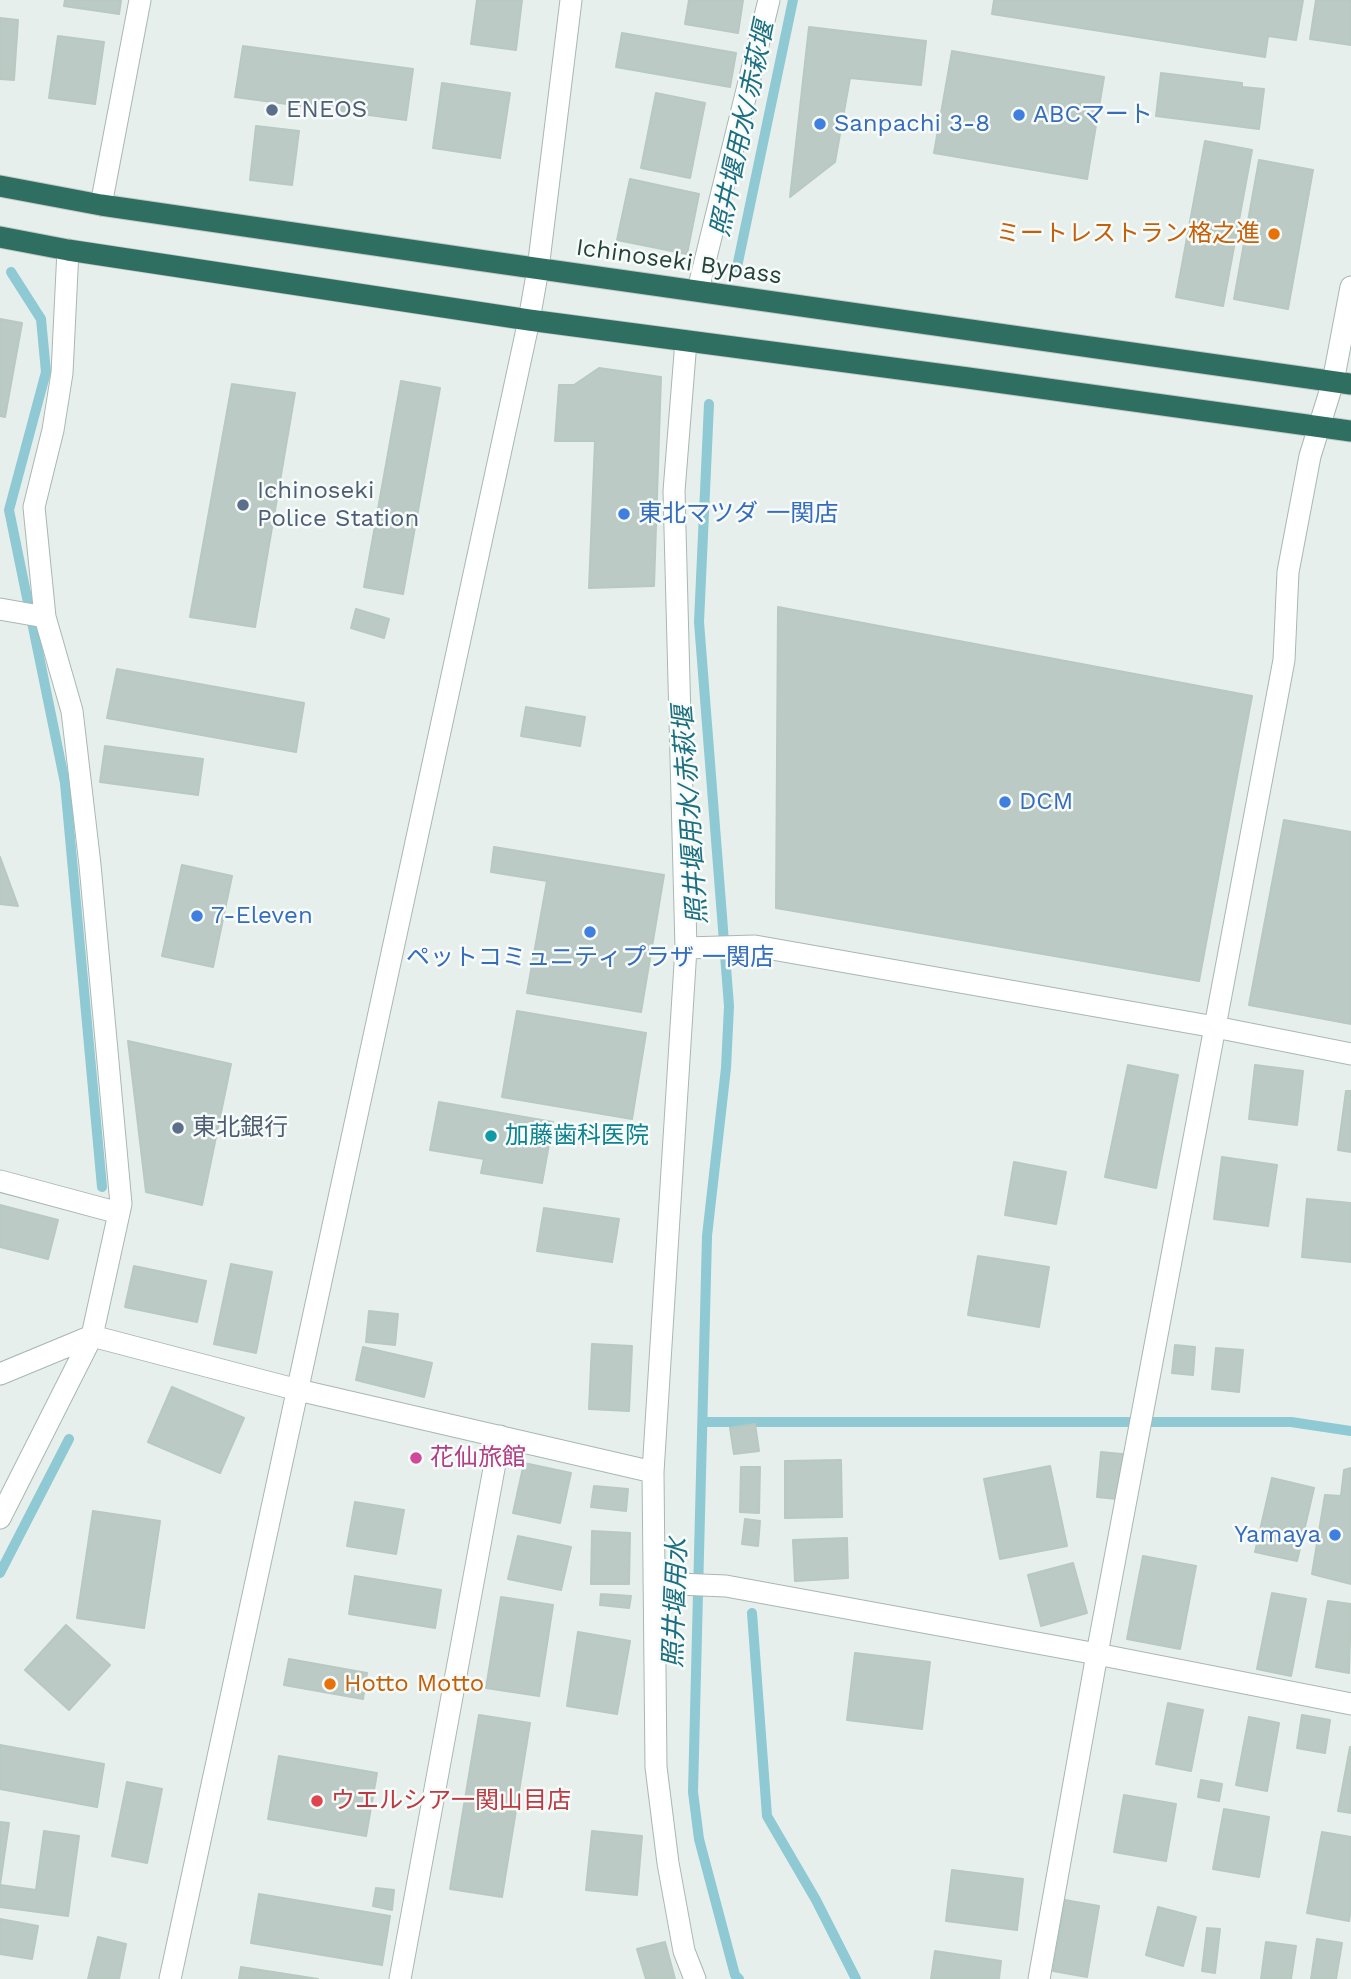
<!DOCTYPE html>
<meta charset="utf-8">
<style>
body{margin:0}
canvas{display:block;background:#e6efeb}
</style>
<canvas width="1351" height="1979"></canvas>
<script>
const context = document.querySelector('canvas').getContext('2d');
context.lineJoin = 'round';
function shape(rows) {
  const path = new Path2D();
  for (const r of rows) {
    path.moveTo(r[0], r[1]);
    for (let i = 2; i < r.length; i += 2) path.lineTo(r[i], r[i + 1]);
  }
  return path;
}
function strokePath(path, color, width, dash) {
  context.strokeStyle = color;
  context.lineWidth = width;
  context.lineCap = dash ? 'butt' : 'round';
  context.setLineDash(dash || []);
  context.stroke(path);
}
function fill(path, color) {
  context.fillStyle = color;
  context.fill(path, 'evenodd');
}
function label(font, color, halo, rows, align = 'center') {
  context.font = font + ' "Work Sans","Noto Sans JP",sans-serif';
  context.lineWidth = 5;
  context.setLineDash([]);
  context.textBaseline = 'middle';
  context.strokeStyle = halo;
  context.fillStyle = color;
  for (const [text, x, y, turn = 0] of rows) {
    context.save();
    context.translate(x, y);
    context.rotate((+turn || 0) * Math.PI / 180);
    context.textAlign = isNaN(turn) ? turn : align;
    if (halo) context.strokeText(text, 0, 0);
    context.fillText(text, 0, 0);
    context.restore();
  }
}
const stream = shape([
 [737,267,793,0],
 [11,272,41,319,46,372,9,510,65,783,102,1187],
 [709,404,699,622,729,1006,726,1068,707,1236,693,1792,699,1839,735,1975,739,1979],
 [703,1422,1291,1422,1351,1431],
 [0,1573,69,1439],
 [752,1613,767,1816,816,1900,856,1979]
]);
const building = shape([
 [65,0,121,0,119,14,64,6,65,0],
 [477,0,522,0,516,50,471,44,477,0],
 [689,0,743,0,738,33,685,24,689,0],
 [994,0,1303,0,1296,40,1268,36,1265,57,992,14,994,0],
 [1316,0,1351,0,1351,45,1310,39,1316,0],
 [0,18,18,20,14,80,0,79,0,18],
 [809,27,926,41,921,85,850,78,835,162,790,197,809,27],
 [622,33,736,53,730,87,616,67,622,33],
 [58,36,104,42,95,104,49,98,58,36],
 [243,46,413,69,406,120,235,97,243,46],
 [952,51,1104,77,1087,179,934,153,952,51],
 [1161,73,1242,83,1242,87,1264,89,1259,129,1156,116,1161,73],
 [442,83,510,93,500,158,433,148,442,83],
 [656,93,705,103,690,178,641,168,656,93],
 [256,126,299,131,292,185,250,180,256,126],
 [1205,141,1252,150,1223,306,1176,297,1205,141],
 [1259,160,1313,170,1288,309,1234,299,1259,160],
 [630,179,699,194,687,254,617,240,630,179],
 [0,319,22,323,5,417,0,416,0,319],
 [599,368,661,377,654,586,589,588,595,441,555,441,559,385,574,385,599,368],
 [401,381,440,388,403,594,364,587,401,381],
 [232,384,295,393,255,627,190,617,232,384],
 [778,607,1252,696,1199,981,776,908,778,607],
 [356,609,389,619,384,638,351,628,356,609],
 [117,669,304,703,296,752,107,718,117,669],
 [526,707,585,717,580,746,521,736,526,707],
 [105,746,203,759,198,795,100,782,105,746],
 [1284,820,1351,832,1351,1024,1249,1005,1284,820],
 [494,847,664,875,641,1012,527,993,547,881,491,872,494,847],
 [0,857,18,906,0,904,0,857],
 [182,865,232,876,213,967,162,956,182,865],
 [517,1011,646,1033,632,1119,502,1097,517,1011],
 [128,1041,231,1064,202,1205,146,1192,128,1041],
 [1128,1065,1178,1075,1156,1188,1105,1177,1128,1065],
 [1255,1065,1303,1071,1297,1125,1249,1119,1255,1065],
 [1346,1091,1351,1091,1351,1152,1338,1150,1346,1091],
 [439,1102,553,1122,542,1183,481,1173,484,1159,430,1150,439,1102],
 [1222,1157,1277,1165,1268,1226,1214,1219,1222,1157],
 [1014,1162,1066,1172,1056,1224,1005,1215,1014,1162],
 [1307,1199,1351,1203,1351,1262,1302,1257,1307,1199],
 [0,1205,58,1220,48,1259,0,1247,0,1205],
 [544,1208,619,1219,612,1262,537,1251,544,1208],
 [978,1256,1049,1267,1039,1327,968,1315,978,1256],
 [231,1264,272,1272,256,1353,214,1344,231,1264],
 [134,1266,206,1281,197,1322,125,1307,134,1266],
 [369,1311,398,1314,395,1345,366,1342,369,1311],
 [592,1344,632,1346,629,1411,589,1409,592,1344],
 [1175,1345,1195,1347,1193,1375,1172,1373,1175,1345],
 [363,1347,432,1363,424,1397,356,1380,363,1347],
 [1216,1348,1243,1350,1239,1392,1212,1389,1216,1348],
 [172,1387,244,1418,220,1473,148,1442,172,1387],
 [755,1424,759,1451,734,1454,730,1428,755,1424],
 [1101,1452,1132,1455,1127,1500,1097,1497,1101,1452],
 [841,1460,842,1517,785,1518,785,1461,841,1460],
 [524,1463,571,1473,560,1523,513,1513,524,1463],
 [1050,1466,1067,1546,1000,1559,984,1479,1050,1466],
 [741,1467,760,1467,759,1513,740,1512,741,1467],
 [1351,1468,1351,1584,1312,1574,1325,1495,1341,1496,1344,1470,1351,1468],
 [1272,1478,1314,1488,1297,1561,1255,1552,1272,1478],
 [594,1486,628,1489,626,1511,591,1507,594,1486],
 [355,1502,404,1510,396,1554,347,1546,355,1502],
 [93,1511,160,1521,144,1628,77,1618,93,1511],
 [745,1519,760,1521,758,1546,742,1544,745,1519],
 [592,1531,630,1533,629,1584,591,1584,592,1531],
 [518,1536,571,1547,561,1590,508,1579,518,1536],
 [847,1538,848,1578,795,1581,793,1540,847,1538],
 [1143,1556,1196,1566,1180,1649,1127,1639,1143,1556],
 [1073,1563,1087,1613,1041,1626,1028,1575,1073,1563],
 [355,1576,441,1590,435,1628,349,1614,355,1576],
 [1272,1593,1306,1599,1291,1676,1257,1669,1272,1593],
 [601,1594,631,1596,629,1608,600,1605,601,1594],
 [501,1597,553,1605,539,1696,486,1688,501,1597],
 [1328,1601,1351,1604,1349,1673,1316,1667,1328,1601],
 [66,1625,110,1665,69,1710,25,1670,66,1625],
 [578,1632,630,1641,617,1714,567,1706,578,1632],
 [855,1653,930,1662,922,1729,847,1720,855,1653],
 [289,1659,367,1673,363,1699,284,1685,289,1659],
 [1168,1703,1203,1710,1191,1771,1156,1764,1168,1703],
 [479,1715,530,1723,502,1897,450,1889,479,1715],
 [1302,1715,1330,1720,1325,1753,1297,1748,1302,1715],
 [1249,1717,1279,1723,1267,1791,1236,1785,1249,1717],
 [0,1745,104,1764,97,1807,0,1789,0,1745],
 [1350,1747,1351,1747,1351,1813,1338,1811,1350,1747],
 [279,1756,377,1773,366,1836,268,1819,279,1756],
 [1201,1780,1222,1784,1219,1801,1198,1797,1201,1780],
 [127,1782,162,1789,147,1863,112,1856,127,1782],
 [1124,1795,1176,1804,1166,1861,1114,1852,1124,1795],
 [1224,1809,1269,1817,1259,1877,1213,1869,1224,1809],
 [0,1822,9,1823,0,1885,36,1890,44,1831,79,1836,68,1916,0,1907,0,1822],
 [592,1831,642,1836,637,1895,586,1890,592,1831],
 [1322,1832,1351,1837,1351,1909,1349,1921,1307,1913,1322,1832],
 [952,1870,1023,1879,1017,1930,946,1921,952,1870],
 [376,1888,394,1890,392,1910,373,1906,376,1888],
 [259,1894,390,1916,382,1965,251,1943,259,1894],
 [1065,1900,1099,1906,1087,1977,1053,1971,1065,1900],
 [1158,1907,1196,1917,1183,1966,1146,1955,1158,1907],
 [0,1919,38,1926,32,1959,0,1954,0,1919],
 [1207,1928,1220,1929,1215,1973,1202,1971,1207,1928],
 [98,1937,126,1944,119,1979,88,1979,98,1937],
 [1317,1939,1342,1943,1336,1979,1311,1979,1317,1939],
 [665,1942,675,1979,646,1979,637,1949,665,1942],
 [1266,1942,1296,1946,1291,1979,1261,1979,1266,1942],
 [935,1951,1001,1961,999,1979,931,1979,935,1951],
 [241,1967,318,1979,239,1979,241,1967]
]);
const minor = shape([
 [101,205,140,0],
 [698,290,769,0],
 [686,341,674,491,686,948,653,1472,656,1767,668,1863,684,1951,695,1979],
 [0,609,45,617],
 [686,948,755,946,1215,1027,1351,1054],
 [0,1181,119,1213],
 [0,1374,92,1336,121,1204,90,865,72,711,45,617,34,507,53,430,62,373,68,250],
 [0,1518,92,1336,298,1390,653,1472],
 [654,1583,726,1586,1097,1654,1351,1704],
 [170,1979,529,320,538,269,571,0],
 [400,1979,500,1436],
 [1039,1979,1097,1654,1284,660,1288,572,1310,456,1333,382,1351,287]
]);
const highway = shape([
 [0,186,101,205,478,260,1351,384],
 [0,237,68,250,529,320,968,378,1351,431]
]);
const markers = [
 [272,110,7,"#5c6f8a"],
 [1019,115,7,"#3f7fe0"],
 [820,124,7,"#3f7fe0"],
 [1274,234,7,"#e8710a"],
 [243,505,7,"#5c6f8a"],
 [624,514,7,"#3f7fe0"],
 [1005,802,7,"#3f7fe0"],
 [197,916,7,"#3f7fe0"],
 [590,932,7,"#3f7fe0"],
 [178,1128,7,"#5c6f8a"],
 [491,1136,7,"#0f9aa8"],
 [416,1458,7,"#d1479c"],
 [1335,1535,7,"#3f7fe0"],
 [330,1684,7,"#e8710a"],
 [317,1801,7,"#e0444e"]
];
const serviceNames = [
 ["ENEOS",286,110],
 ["Ichinoseki",257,491],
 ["Police Station",257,519],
 ["東北銀行",192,1128]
];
const shopNames = [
 ["ABCマート",1033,115],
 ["Sanpachi 3-8",834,124],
 ["東北マツダ 一関店",638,514],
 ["DCM",1019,802],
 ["7-Eleven",211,916],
 ["ペットコミュニティプラザ 一関店",590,958,"center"],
 ["Yamaya",1321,1535,"right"]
];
const foodNames = [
 ["ミートレストラン格之進",1260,234],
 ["Hotto Motto",344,1684,"left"]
];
const streetNames = [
 ["Ichinoseki Bypass",679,262,8]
];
const cultureNames = [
 ["加藤歯科医院",505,1136]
];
const hotelNames = [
 ["花仙旅館",430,1458]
];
const healthNames = [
 ["ウエルシア一関山目店",331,1801]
];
const waterNames = [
 ["照井堰用水/赤萩堰",743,129,-78],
 ["照井堰用水/赤萩堰",691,815,-94],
 ["照井堰用水",676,1603,-88]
];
strokePath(stream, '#8ec9d4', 10);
fill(building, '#bbcac4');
strokePath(building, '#b8c9c2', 2);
strokePath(minor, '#a8b8b2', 23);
strokePath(highway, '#c2cac8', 23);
strokePath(minor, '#fff', 21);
strokePath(highway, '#2f6f62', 21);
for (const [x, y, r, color] of markers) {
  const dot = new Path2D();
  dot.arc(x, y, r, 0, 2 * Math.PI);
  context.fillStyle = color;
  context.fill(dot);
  strokePath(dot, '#f7fbf9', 2.5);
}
label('24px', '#4e5e75', '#f7fbf9', serviceNames, 'left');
label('24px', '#366cbe', '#f7fbf9', shopNames, 'left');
label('24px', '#c56008', '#f7fbf9', foodNames, 'right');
label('24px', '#24423a', '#f7fbf9', streetNames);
label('24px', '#0d838f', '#f7fbf9', cultureNames, 'left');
label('24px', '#b23c85', '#f7fbf9', hotelNames, 'left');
label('24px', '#be3a42', '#f7fbf9', healthNames, 'left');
label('italic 26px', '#1c6f80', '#f7fbf9', waterNames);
</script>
